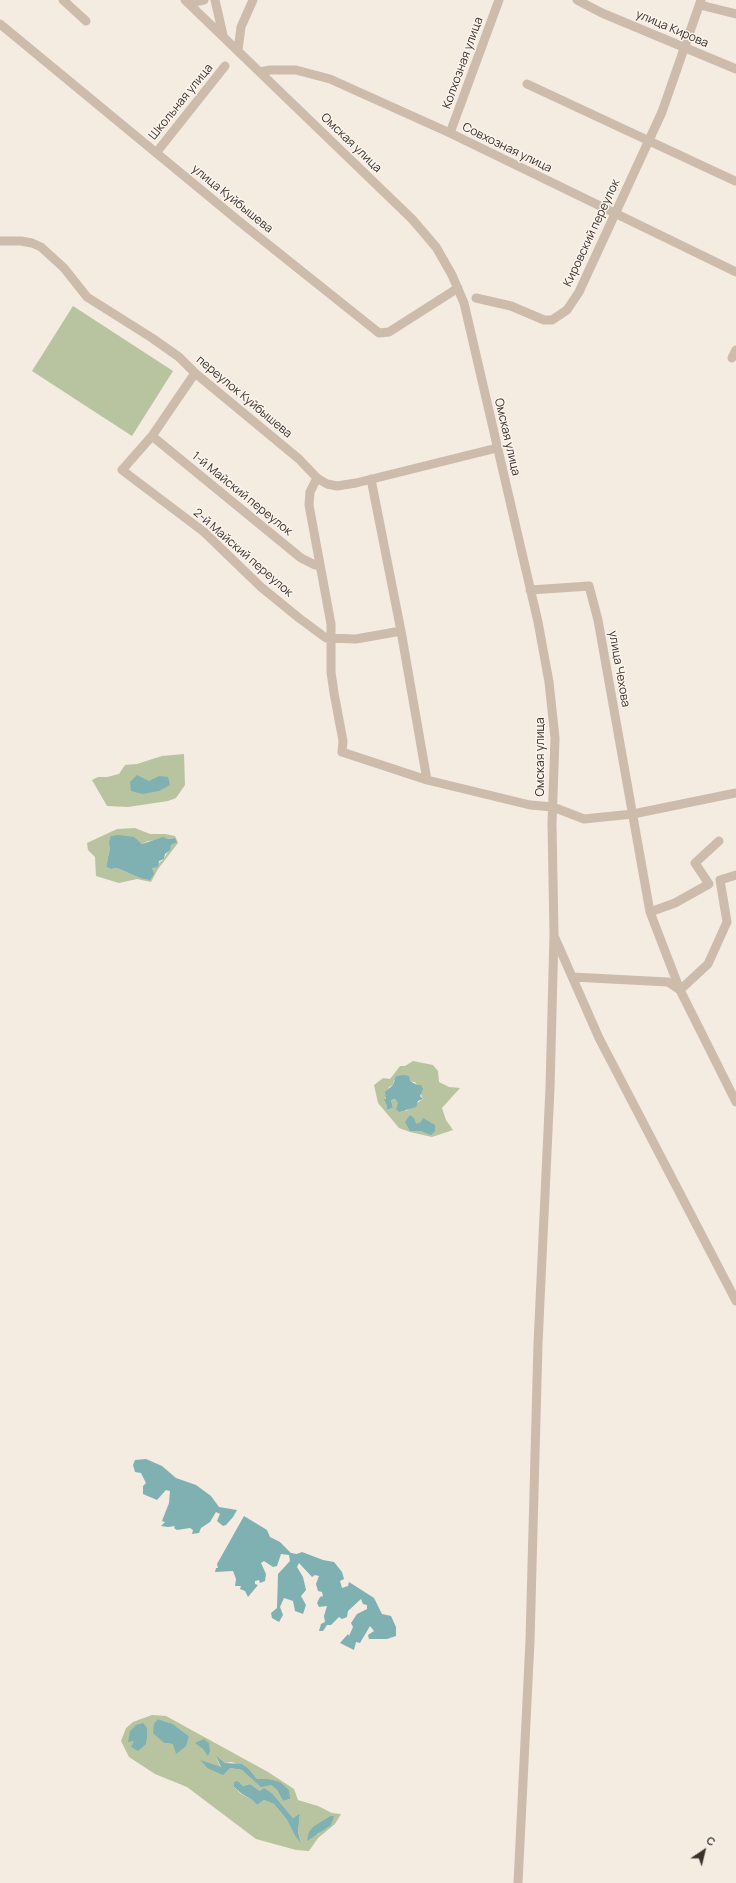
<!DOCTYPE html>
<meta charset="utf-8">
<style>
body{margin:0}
#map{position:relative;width:736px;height:1883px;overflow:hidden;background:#f4ebe1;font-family:Manrope,sans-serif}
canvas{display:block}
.north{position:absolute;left:684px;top:1831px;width:40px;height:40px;-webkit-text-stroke:3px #fbf5ee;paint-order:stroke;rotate:35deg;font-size:11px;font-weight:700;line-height:16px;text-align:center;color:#3b302b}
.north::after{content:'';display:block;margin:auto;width:14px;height:18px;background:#3b302b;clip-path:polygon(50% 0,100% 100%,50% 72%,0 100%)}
</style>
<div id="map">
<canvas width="736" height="1883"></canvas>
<div class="north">С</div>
</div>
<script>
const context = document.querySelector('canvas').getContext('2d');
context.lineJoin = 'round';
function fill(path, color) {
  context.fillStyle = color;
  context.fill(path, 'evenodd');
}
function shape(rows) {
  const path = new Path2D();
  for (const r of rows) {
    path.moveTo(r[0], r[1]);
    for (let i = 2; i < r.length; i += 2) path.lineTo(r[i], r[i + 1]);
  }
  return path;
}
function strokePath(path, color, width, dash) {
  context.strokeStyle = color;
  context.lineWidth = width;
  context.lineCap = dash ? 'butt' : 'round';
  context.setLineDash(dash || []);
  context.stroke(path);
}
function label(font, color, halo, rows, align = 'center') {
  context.font = font + ' Manrope,sans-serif';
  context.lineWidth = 3;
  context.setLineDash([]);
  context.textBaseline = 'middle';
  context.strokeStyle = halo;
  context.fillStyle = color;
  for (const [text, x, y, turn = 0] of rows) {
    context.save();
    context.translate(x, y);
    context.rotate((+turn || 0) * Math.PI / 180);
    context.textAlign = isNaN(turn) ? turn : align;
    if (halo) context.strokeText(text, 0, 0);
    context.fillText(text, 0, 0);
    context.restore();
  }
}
const green = shape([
 [73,306,173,371,132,436,32,371],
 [184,754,185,785,176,798,168,801,128,807,107,806,92,780,98,777,107,777,119,774,125,765,137,764,162,756],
 [135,828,150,834,165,834,175,836,178,843,158,869,151,882,137,879,119,883,96,876,95,857,88,850,87,843,117,829],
 [175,838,164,859,140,878,117,868,111,869,106,867,110,848,139,842,142,844,148,841],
 [413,1061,433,1065,438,1071,439,1082,449,1087,460,1088,442,1108,446,1120,453,1130,432,1137,410,1132,399,1128,378,1103,374,1085,383,1078,390,1079,400,1066,405,1066],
 [394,1080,415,1082,423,1099,406,1111,395,1099,391,1100,393,1108,386,1110,387,1106,385,1100,389,1087,393,1085],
 [152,1715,166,1716,268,1772,294,1789,298,1800,318,1806,332,1813,341,1814,335,1824,318,1838,309,1851,296,1850,256,1839,187,1787,155,1774,129,1757,121,1741,126,1728,133,1722],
 [158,1719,173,1724,189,1736,176,1753,174,1744,164,1743,157,1735],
 [216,1757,225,1763,232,1762,249,1769,257,1779,268,1779,290,1799,283,1801,277,1790,271,1785,250,1776,242,1770,230,1768,207,1768,201,1761,221,1768],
 [238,1781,243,1786,250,1784,260,1791,273,1794,293,1818,300,1813,298,1832,301,1842,295,1836,287,1820,274,1804,264,1800,257,1805,251,1799,241,1794,234,1787],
 [330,1816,318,1835,314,1826]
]);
const water = shape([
 [137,775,149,781,159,776,168,777,170,785,159,791,143,794,131,791,130,782],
 [118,835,134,837,142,844,163,837,168,839,175,838,177,842,171,845,170,850,165,854,164,859,159,861,158,867,152,868,154,874,150,880,140,878,117,868,111,869,106,867,110,848,109,842,111,836],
 [404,1075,409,1076,410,1081,417,1085,421,1085,423,1089,420,1096,423,1099,418,1101,416,1107,399,1112,396,1109,398,1103,395,1099,391,1100,393,1108,386,1110,387,1106,384,1099,386,1099,385,1092,393,1085,396,1076],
 [410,1115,414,1118,416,1124,421,1122,423,1118,435,1125,435,1131,431,1135,421,1131,410,1131,405,1122],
 [146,1459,162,1466,176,1478,196,1485,211,1496,219,1507,237,1510,233,1517,226,1525,223,1526,217,1521,220,1514,216,1512,210,1522,201,1528,199,1533,192,1534,193,1530,190,1528,177,1530,174,1528,175,1526,168,1527,161,1526,165,1522,162,1521,169,1503,170,1491,166,1490,157,1500,143,1494,143,1486,146,1483,141,1473,135,1472,133,1465,135,1460],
 [244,1516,267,1530,270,1537,280,1542,291,1553,297,1554,302,1552,323,1560,334,1562,342,1572,344,1579,340,1581,342,1588,348,1586,349,1582,374,1598,382,1614,391,1616,396,1627,396,1636,387,1639,369,1639,368,1635,374,1631,370,1626,360,1643,356,1642,354,1650,340,1643,348,1634,349,1636,353,1627,351,1623,357,1614,367,1609,367,1605,363,1604,361,1599,348,1611,347,1617,342,1619,339,1617,331,1625,327,1625,323,1631,319,1631,321,1624,325,1622,324,1616,327,1606,319,1607,317,1603,320,1597,323,1596,322,1592,318,1591,316,1584,319,1576,315,1575,312,1577,299,1563,297,1567,303,1577,306,1590,301,1596,306,1605,303,1614,295,1611,293,1601,284,1598,280,1607,283,1615,279,1622,272,1618,271,1613,277,1608,278,1574,290,1561,289,1555,281,1554,277,1566,273,1567,264,1561,261,1563,266,1574,265,1581,260,1583,259,1580,255,1581,255,1584,258,1585,248,1597,245,1591,240,1589,241,1586,235,1586,236,1579,233,1571,215,1572,216,1568,218,1568,217,1564],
 [158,1719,173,1724,189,1736,186,1746,176,1754,173,1744,164,1743,153,1733,154,1724],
 [143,1723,147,1728,147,1737,146,1744,138,1751,131,1747,134,1741,128,1742,130,1731,136,1725],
 [204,1739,209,1743,210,1751,208,1756,203,1749,195,1743],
 [216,1756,225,1763,242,1764,249,1769,257,1779,268,1779,280,1782,289,1790,290,1799,283,1801,277,1790,271,1785,261,1787,242,1770,230,1768,223,1775,207,1768,200,1760,221,1767],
 [238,1781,243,1786,250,1784,260,1791,264,1788,273,1794,293,1818,300,1813,298,1832,301,1843,295,1836,287,1820,274,1804,264,1800,257,1805,251,1799,242,1794,234,1787,234,1782],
 [330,1816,334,1816,331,1825,307,1841,309,1832,314,1826]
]);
const minor = shape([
 [63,0,86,21],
 [185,0,412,219,436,247,452,275,464,303,538,622,549,682,555,738,552,824,554,935,550,1088,538,1344,530,1641,518,1883],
 [186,0,194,2,204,0],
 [215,0,223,35],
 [577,0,602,13,736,69],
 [700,5,736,14],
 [0,24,240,222,379,333,389,332,458,288],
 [238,50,241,27,253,0],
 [260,72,270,70,296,70,330,79,450,133,736,272],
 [527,84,735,181],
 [450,133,499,0],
 [156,153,225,66],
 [0,241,21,241,32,243,41,247,64,268,87,297,152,338,179,357,195,373,299,459,317,478,327,484,337,486,356,483,497,448],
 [476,298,511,306,544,320,552,320,567,310,579,292,662,112,701,0],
 [732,358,736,350],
 [195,373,152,436,122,470,204,532,261,587,299,618,326,638,356,639,401,631],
 [152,436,301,558,315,565,320,564],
 [317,478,310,492,309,505,331,624,331,672,334,693,343,741,342,752,427,780,530,805,553,807,584,819,633,814,736,793],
 [371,479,401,631,427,780],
 [530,590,589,586,598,620,650,912,680,990,708,964,727,922,720,880,736,875],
 [650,912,675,903,709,884,695,863,719,841],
 [555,938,599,1038,736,1301],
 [572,977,668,982,680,990,736,1102]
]);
const streetNames = [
 ["улица Кирова",672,29,23],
 ["Колхозная улица",463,63,-70],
 ["Школьная улица",181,102,-51],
 ["Омская улица",351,143,44],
 ["Совхозная улица",507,148,26],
 ["улица Куйбышева",232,199,39],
 ["Кировский переулок",592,233,-65],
 ["переулок Куйбышева",244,397,40],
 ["Омская улица",507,437,77],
 ["1-й Майский переулок",242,494,39],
 ["2-й Майский переулок",243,553,41],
 ["улица Чехова",619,669,80],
 ["Омская улица",541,757,-90]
];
fill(green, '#b8c4a0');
fill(water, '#7fb0b2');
strokePath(minor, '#cdbbac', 9);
label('12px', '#3b302b', '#fbf5ee', streetNames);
</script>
